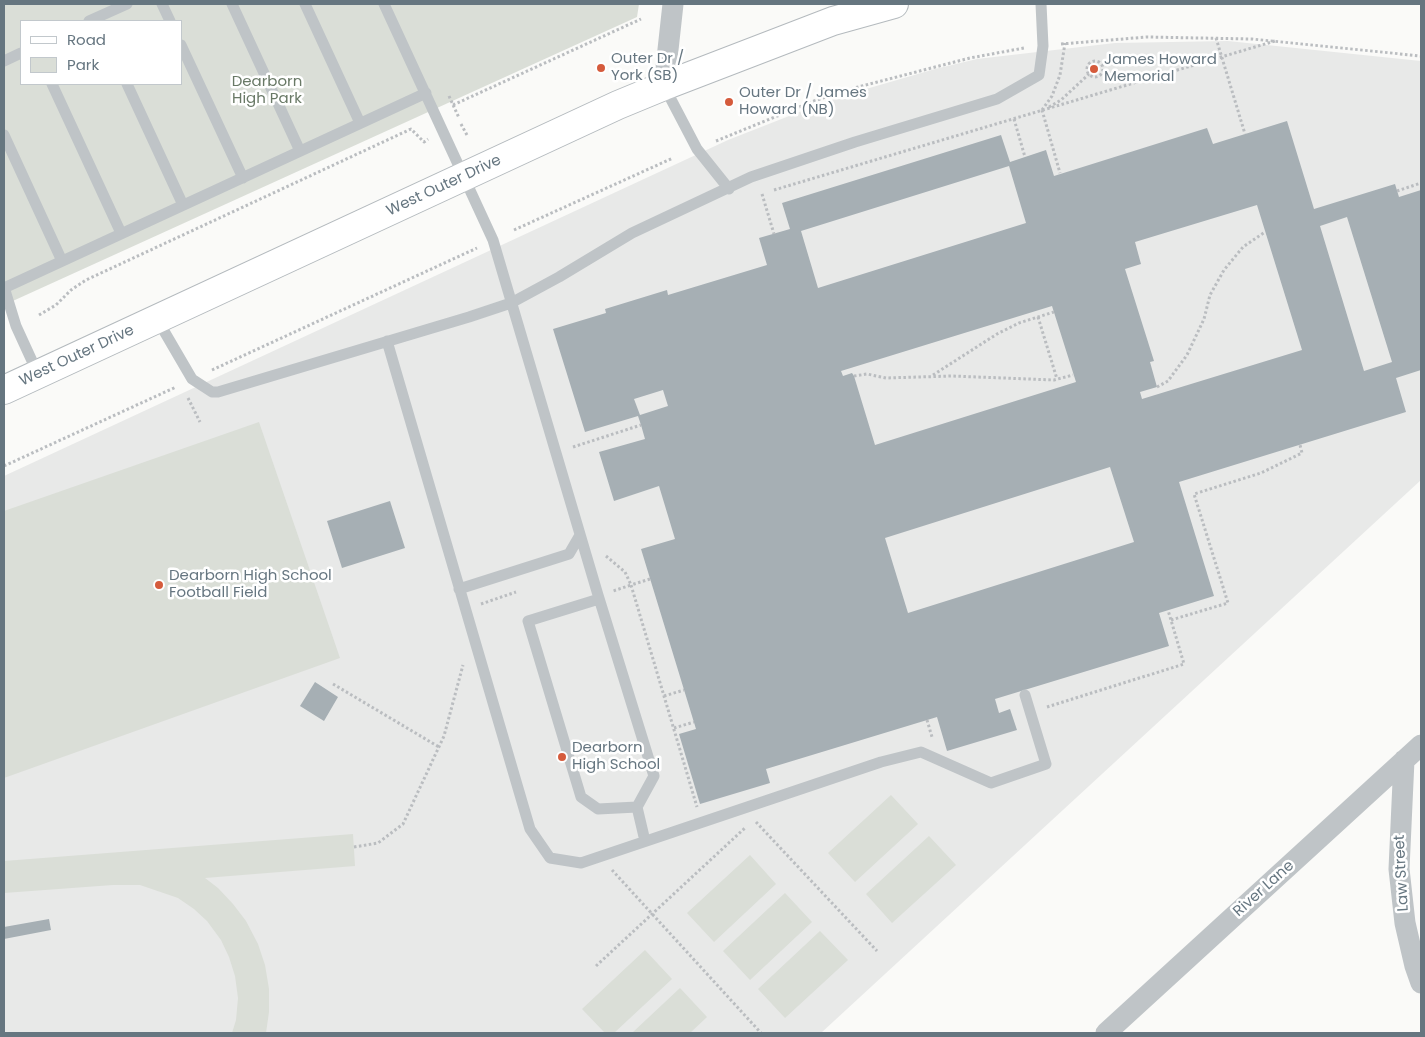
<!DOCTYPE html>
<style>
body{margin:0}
#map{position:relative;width:1425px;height:1037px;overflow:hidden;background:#fafaf8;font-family:Poppins,sans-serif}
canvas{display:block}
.frame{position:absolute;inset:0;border:5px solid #667680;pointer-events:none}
.legend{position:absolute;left:20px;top:20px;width:162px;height:65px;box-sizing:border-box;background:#fff;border:1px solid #c2c8cc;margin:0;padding:6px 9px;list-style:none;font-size:15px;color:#667680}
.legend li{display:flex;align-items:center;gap:10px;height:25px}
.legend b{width:25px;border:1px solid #c2c8cc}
</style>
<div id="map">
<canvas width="1425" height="1037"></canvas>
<div class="frame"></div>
<ul class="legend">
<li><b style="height:6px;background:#fff"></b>Road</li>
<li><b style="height:14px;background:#daded7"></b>Park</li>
</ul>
</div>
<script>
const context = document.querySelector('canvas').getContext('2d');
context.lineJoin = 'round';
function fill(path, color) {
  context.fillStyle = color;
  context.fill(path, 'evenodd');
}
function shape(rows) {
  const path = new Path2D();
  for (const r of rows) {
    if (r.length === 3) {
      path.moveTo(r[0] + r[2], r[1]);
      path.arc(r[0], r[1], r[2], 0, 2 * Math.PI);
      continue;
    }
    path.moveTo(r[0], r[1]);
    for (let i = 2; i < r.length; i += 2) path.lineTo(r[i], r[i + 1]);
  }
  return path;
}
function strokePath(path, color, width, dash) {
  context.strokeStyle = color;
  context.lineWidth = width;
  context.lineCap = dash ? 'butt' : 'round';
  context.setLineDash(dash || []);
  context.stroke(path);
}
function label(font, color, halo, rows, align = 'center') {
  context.font = font + ' Poppins,sans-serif';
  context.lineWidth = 5;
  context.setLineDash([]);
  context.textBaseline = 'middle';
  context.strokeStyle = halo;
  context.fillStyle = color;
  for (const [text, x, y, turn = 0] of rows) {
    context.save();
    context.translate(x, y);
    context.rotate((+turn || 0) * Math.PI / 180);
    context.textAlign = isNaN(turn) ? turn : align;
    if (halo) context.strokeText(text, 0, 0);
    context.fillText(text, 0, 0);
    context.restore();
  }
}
const built = shape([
 [1228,41,1421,61,1421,480,821,1033,4,1033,4,476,728,140,835,98,935,69,977,59,1115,43]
]);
const green = shape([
 [4,4,639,4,637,17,4,305],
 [21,21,181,21,181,84,21,84],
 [259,422,340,658,4,778,4,511],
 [891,795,918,824,855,882,828,853],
 [353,834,355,866,205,878,218,888,233,904,246,921,258,944,265,965,269,989,269,1012,266,1033,232,1033,236,1020,238,998,235,976,229,957,221,940,207,921,194,909,178,898,140,885,113,885,4,893,4,861],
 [929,836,956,865,892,923,866,894],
 [750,855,776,884,714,942,687,913],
 [785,893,812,922,750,980,723,951],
 [820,931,848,960,785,1018,758,989],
 [645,950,672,979,614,1033,605,1033,582,1009],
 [680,988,707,1017,690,1033,632,1033]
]);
const building = shape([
 [1287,121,1314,209,1395,184,1399,197,1421,190,1421,370,1396,378,1406,412,1179,482,1214,596,1159,613,1169,646,995,699,999,713,1010,709,1017,730,947,751,937,717,766,769,770,783,700,804,679,734,696,729,641,549,675,539,659,486,614,501,599,452,645,439,641,425,638,416,585,432,553,329,606,313,605,309,667,290,668,295,767,265,759,238,790,229,782,203,1001,135,1010,162,1046,150,1054,176,1207,128,1213,144],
 [1009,166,1026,223,818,288,801,231],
 [1257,205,1302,350,1142,399,1140,392,1157,387,1150,362,1154,361,1125,269,1141,264,1135,242],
 [1347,217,1392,362,1364,371,1320,226],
 [1052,306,1076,382,875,445,854,376,852,373,843,376,841,371],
 [663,390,668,406,640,415,634,399],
 [1110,467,1134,542,908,613,885,538],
 [390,501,405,548,342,568,327,521],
 [315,682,338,697,324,721,300,706],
 [49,919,51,930,4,939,4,927]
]);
const path = shape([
 [1216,38,1245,134],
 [1061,44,1147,37,1252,39,1421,56],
 [1095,69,8],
 [449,96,459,118],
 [453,105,641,19],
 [1049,107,1061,100,1089,74],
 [1042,110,1052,96,1060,75,1065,43],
 [1042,110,1060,173],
 [1014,119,1025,157],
 [461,124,468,137],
 [716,141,814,101,854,88,970,58,1024,48],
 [774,190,1275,41],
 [1397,191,1421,183],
 [762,194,774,234],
 [514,230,673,158],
 [39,315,56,305,71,290,86,280,411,129,424,142,428,139],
 [1038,317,1057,379],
 [212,370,477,248],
 [933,375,997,334,1019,323,1054,312],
 [854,376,867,374,886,378,952,376,1054,380,1073,375],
 [1157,387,1168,381,1187,355,1204,319,1210,295,1224,270,1243,247,1265,232],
 [188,398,200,422],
 [573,447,641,425],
 [4,466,176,387],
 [606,556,625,572,631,585,613,591],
 [650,579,631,585,697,807],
 [481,604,516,592],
 [1171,620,1228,603,1194,494,1261,473,1302,453,1300,445],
 [333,684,439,747],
 [664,696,684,690],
 [1047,707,1184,664,1168,610],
 [927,720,932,737,930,737],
 [674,728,694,722],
 [756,822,877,951],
 [354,847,378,843,403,824,444,736,463,665],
 [612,870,761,1033],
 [596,966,746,827]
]);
const lane = shape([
 [162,4,170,21],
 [232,4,300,151],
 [305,4,360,123],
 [384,4,493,240,598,595,654,776,637,807,645,841],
 [89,21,127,4],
 [181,45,243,178],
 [4,61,21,53],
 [52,84,121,233],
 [127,84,183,205],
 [664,86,697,149,729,189],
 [4,135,62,261],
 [4,287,16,326,38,374],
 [4,288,426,93],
 [157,319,192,379,212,392,218,392,469,317,511,303,559,277,632,233,751,177,855,142,997,99,1039,75,1043,46,1041,4],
 [387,341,530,829,550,858,581,863,881,762,921,752,991,783,1046,764,1025,695],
 [459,589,569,554,580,535],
 [599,599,528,621,581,797,598,809,637,807]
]);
const street = shape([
 [664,86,673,4],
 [1404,760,1399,869,1405,923,1415,966,1421,983],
 [1106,1033,1421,745]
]);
const secondary = shape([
 [4,390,618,105,664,86,833,21,894,4]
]);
const markers = [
 [601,68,5,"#d55b3c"],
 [1094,69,5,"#d55b3c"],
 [729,102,5,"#d55b3c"],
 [159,585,5,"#d55b3c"],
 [562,757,5,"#d55b3c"]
];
const poiNames = [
 ["Outer Dr /",611,59],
 ["York (SB)",611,76],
 ["James Howard",1104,60],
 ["Memorial",1104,77],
 ["Outer Dr / James",739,93],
 ["Howard (NB)",739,110],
 ["Dearborn High School",169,576],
 ["Football Field",169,593],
 ["Dearborn",572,748],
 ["High School",572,765]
];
const parkNames = [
 ["Dearborn",267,82],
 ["High Park",267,99]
];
const streetNames = [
 ["West Outer Drive",444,186,-25],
 ["West Outer Drive",77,356,-25],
 ["Law Street",1402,873,-93],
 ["River Lane",1264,889,-42]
];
fill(built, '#e8e9e8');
fill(green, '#daded7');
fill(building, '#a6afb4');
strokePath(secondary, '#b4babe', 30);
strokePath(path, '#babdc0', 3, [2.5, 2.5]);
strokePath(lane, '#bfc4c7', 11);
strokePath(street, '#bfc4c7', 21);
strokePath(secondary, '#fff', 28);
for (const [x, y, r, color] of markers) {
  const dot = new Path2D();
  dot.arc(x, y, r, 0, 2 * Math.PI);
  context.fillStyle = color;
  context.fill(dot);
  strokePath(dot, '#fff', 2);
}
label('15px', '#667680', '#fff', poiNames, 'left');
label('15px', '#697966', '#fff', parkNames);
label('15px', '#667680', '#fff', streetNames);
</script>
